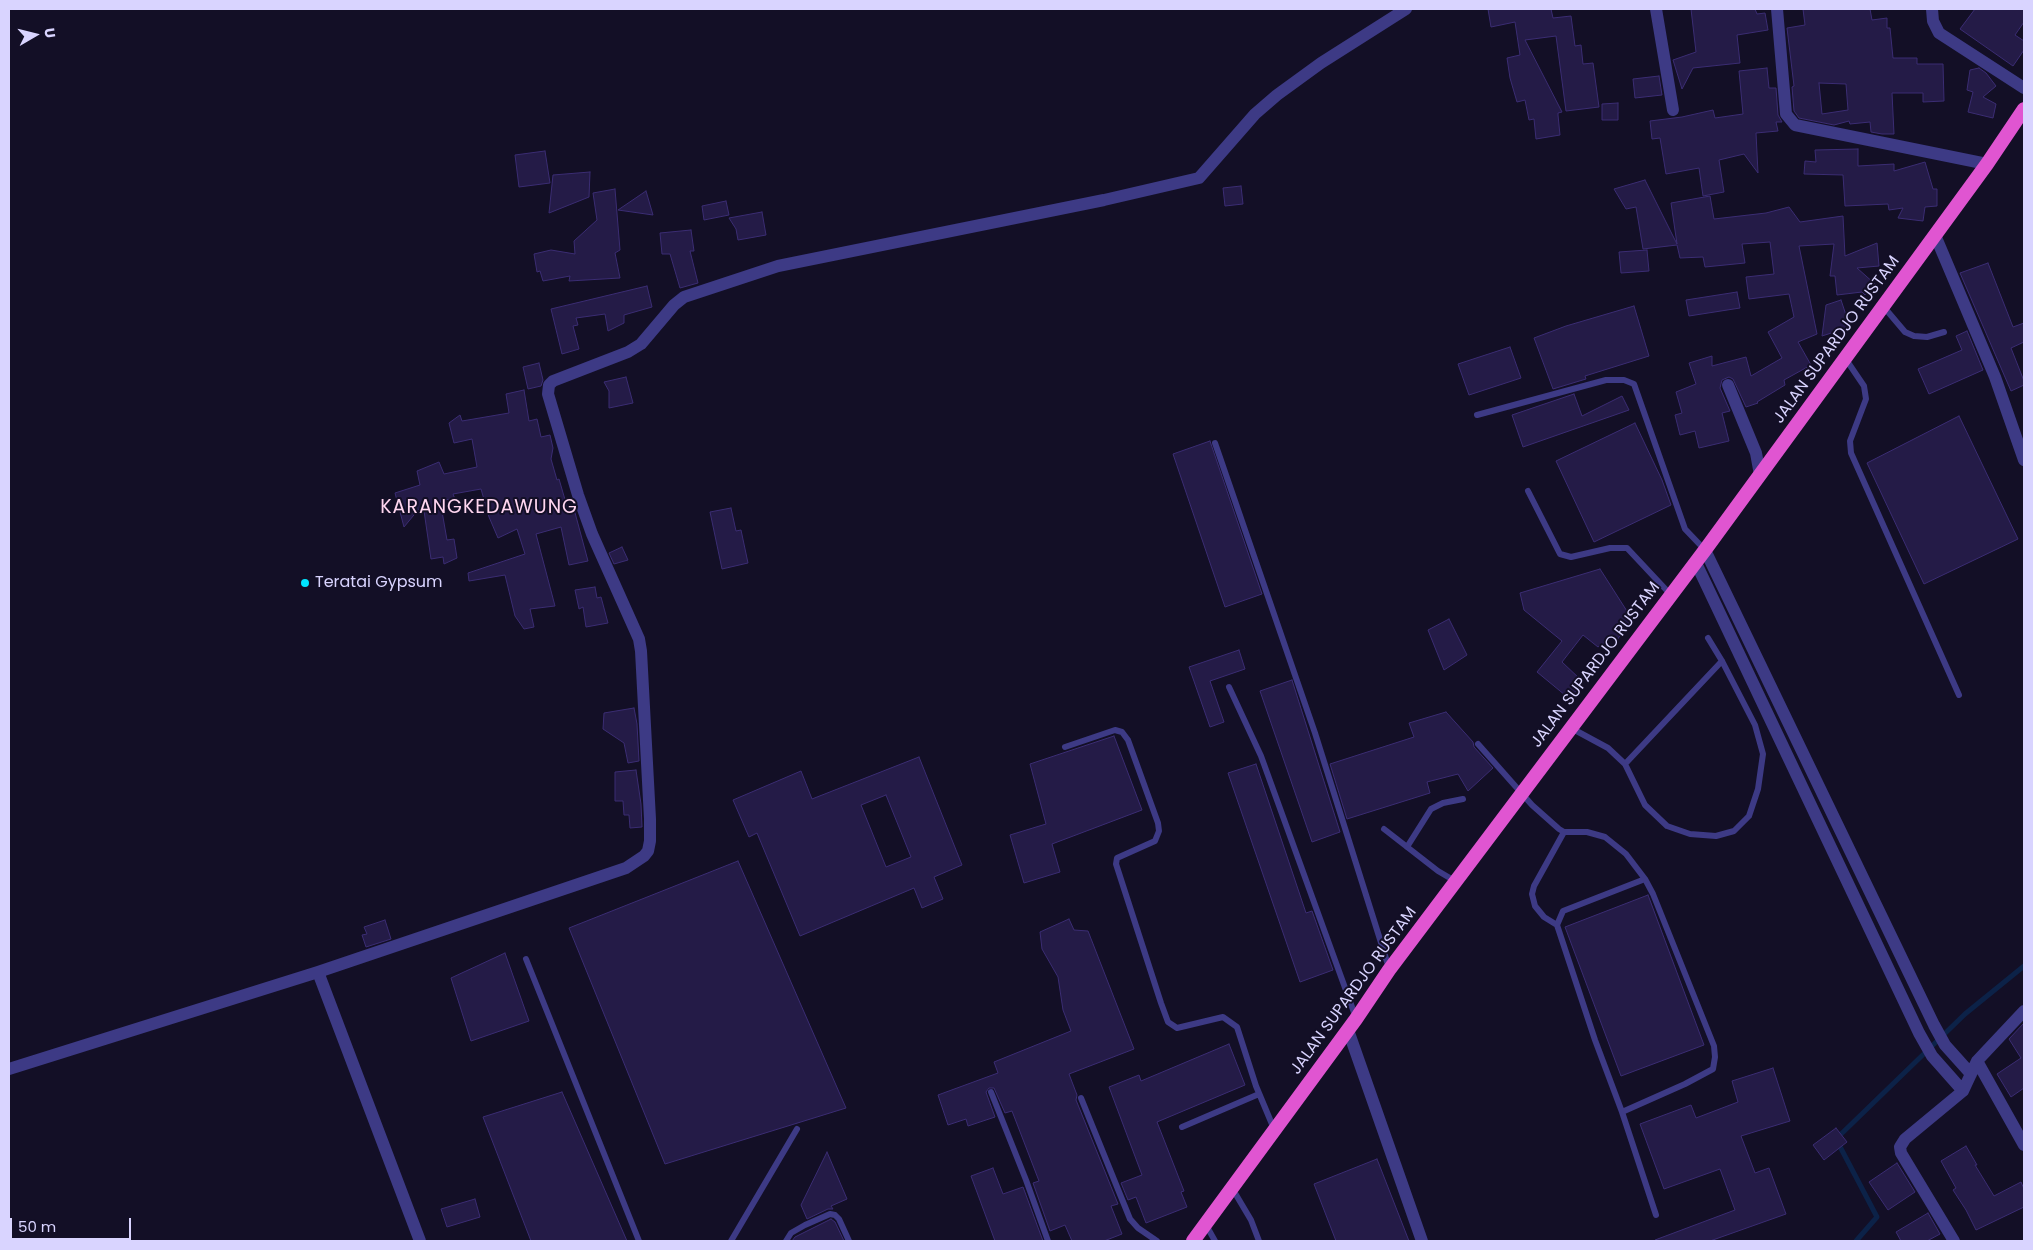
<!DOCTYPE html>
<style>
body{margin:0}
#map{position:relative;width:2033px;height:1250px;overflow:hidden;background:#130f26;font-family:Poppins,sans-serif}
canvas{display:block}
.frame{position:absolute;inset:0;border:10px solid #d9d4ff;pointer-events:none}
.north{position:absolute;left:10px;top:10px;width:50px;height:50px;-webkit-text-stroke:4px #130f26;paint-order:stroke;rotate:82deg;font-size:14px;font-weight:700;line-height:20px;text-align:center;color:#d9d4ff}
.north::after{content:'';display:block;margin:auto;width:18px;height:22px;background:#d9d4ff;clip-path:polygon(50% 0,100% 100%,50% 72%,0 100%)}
.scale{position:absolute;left:10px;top:1218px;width:121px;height:22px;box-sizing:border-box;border:2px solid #d9d4ff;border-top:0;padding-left:6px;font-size:15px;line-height:18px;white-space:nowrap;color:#d9d4ff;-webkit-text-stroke:4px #130f26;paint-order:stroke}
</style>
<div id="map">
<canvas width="2033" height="1250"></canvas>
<div class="frame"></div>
<div class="north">U</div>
<div class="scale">50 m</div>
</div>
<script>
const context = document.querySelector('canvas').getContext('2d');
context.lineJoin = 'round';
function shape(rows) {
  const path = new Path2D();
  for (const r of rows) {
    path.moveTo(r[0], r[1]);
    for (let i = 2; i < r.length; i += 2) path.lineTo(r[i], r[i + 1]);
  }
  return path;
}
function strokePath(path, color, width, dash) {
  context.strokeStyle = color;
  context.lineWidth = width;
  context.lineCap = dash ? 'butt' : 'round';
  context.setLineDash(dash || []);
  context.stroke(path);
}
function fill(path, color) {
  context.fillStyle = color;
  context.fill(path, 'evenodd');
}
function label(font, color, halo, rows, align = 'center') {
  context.font = font + ' Poppins,sans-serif';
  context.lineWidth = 4;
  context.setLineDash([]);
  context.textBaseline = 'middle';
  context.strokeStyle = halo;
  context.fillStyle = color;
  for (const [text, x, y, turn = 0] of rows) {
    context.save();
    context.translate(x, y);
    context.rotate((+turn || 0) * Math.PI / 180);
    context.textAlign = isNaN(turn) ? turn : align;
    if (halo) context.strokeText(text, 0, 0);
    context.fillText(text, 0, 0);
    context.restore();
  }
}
const stream = shape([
 [1856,1241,1877,1217,1836,1139,1965,1014,2024,966]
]);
const building = shape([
 [1488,9,1551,9,1553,18,1571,16,1575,46,1581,45,1583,64,1593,63,1599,107,1566,111,1556,36,1525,40,1562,112,1558,113,1558,115,1560,135,1536,139,1534,119,1529,120,1525,100,1517,102,1510,78,1507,58,1520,55,1515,22,1491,27,1488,9],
 [1691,9,1755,9,1757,14,1765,13,1768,30,1737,35,1740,63,1693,68,1682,89,1673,60,1696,52,1691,9],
 [1803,9,1870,9,1872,20,1887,18,1887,28,1890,28,1893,58,1917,58,1917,64,1943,64,1944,101,1923,102,1923,93,1892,93,1894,134,1882,134,1871,132,1870,122,1850,124,1849,121,1834,125,1799,118,1794,111,1792,87,1794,86,1787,28,1805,25,1803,9],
 [1819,83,1846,84,1848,110,1822,114,1819,83],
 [1975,9,2024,9,2024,22,2015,35,2024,41,2024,50,2013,66,1960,29,1975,9],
 [1767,68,1769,88,1776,88,1778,115,1782,122,1776,122,1778,131,1756,133,1758,173,1744,154,1719,160,1724,192,1703,196,1699,168,1666,174,1660,138,1652,139,1650,121,1682,117,1713,110,1715,118,1743,114,1739,71,1767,68],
 [1979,68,1986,73,1996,86,1983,97,1996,104,1993,118,1968,112,1973,92,1967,90,1970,70,1979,68],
 [1659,76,1662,95,1635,98,1633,79,1659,76],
 [1618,103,1618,120,1602,120,1602,104,1618,103],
 [1858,149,1858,166,1894,164,1894,171,1925,162,1933,189,1937,189,1937,206,1925,207,1923,221,1898,218,1903,208,1889,210,1888,204,1845,206,1843,175,1804,174,1805,161,1816,162,1815,150,1858,149],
 [545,151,550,183,519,187,515,155,545,151],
 [590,172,589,197,549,213,553,175,590,172],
 [1645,180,1677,244,1671,203,1710,196,1714,219,1766,213,1789,207,1800,222,1843,216,1845,256,1877,243,1879,266,1857,268,1875,284,1865,295,1862,292,1837,295,1835,276,1830,276,1834,244,1799,246,1817,334,1798,342,1811,365,1784,380,1785,385,1757,402,1758,403,1746,407,1733,379,1729,377,1722,380,1720,388,1730,411,1722,413,1729,441,1699,448,1695,431,1680,435,1675,415,1682,413,1676,392,1696,384,1689,363,1712,356,1712,366,1746,357,1751,376,1782,358,1768,332,1794,317,1789,294,1749,299,1746,277,1774,274,1770,242,1742,244,1745,263,1705,267,1703,257,1680,258,1677,245,1643,249,1636,207,1626,209,1614,189,1645,180],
 [1241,186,1243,204,1225,206,1223,188,1241,186],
 [615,189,620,250,615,253,620,278,569,281,570,276,543,281,540,271,537,272,534,254,551,250,575,254,574,241,597,220,593,193,615,189],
 [646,191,653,215,618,210,646,191],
 [726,201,729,215,704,220,702,206,726,201],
 [762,212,766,235,738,240,736,229,729,218,762,212],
 [691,230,694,251,690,251,698,283,680,288,670,254,662,254,660,233,691,230],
 [1647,250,1649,271,1621,273,1619,252,1647,250],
 [1988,263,2013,327,2024,323,2024,342,2011,348,2024,381,2024,385,2011,391,1960,273,1988,263],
 [647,286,652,307,624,315,624,323,608,331,605,314,576,318,578,325,573,326,579,349,562,354,551,309,647,286],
 [1737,292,1740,308,1689,316,1686,300,1737,292],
 [1841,300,1850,327,1822,336,1826,305,1841,300],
 [1634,306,1649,356,1585,376,1586,379,1553,389,1534,338,1566,326,1634,306],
 [1967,331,1983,370,1929,394,1918,369,1962,350,1956,336,1967,331],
 [1510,347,1521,378,1469,395,1458,364,1510,347],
 [539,363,543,380,541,386,528,389,523,367,539,363],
 [626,377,633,403,609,408,609,391,604,382,626,377],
 [524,390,529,421,537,419,541,437,550,435,553,448,551,459,557,480,559,479,568,510,574,509,588,561,569,565,561,527,536,534,555,606,530,609,534,627,524,629,515,616,505,575,469,581,468,573,525,554,517,529,498,538,489,517,481,489,453,494,455,499,440,500,447,540,454,539,457,558,444,564,443,557,431,559,423,504,404,527,395,493,420,485,417,471,439,462,444,474,477,467,472,439,454,443,449,423,460,415,462,421,509,413,506,394,524,390],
 [1574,394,1582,416,1622,396,1629,410,1523,447,1512,415,1574,394],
 [1959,416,2018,539,1924,584,1867,463,1959,416],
 [1635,423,1662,480,1671,505,1594,542,1556,461,1635,423],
 [1210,441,1262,594,1225,607,1173,454,1210,441],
 [731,508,736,531,741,530,748,563,722,569,710,512,731,508],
 [622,547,628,560,614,564,609,553,622,547],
 [1600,569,1632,619,1617,640,1612,637,1598,647,1583,635,1562,662,1581,680,1571,700,1537,672,1562,641,1524,610,1520,593,1600,569],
 [595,587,597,598,601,597,608,623,586,627,583,607,579,609,575,590,595,587],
 [1449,619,1467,655,1444,670,1428,630,1449,619],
 [1239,650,1245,669,1210,681,1224,722,1210,727,1189,667,1239,650],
 [1292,680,1340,832,1312,842,1260,691,1292,680],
 [634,708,637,724,639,761,628,763,624,743,603,729,604,713,634,708],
 [1446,712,1473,742,1474,747,1493,768,1468,791,1458,774,1427,782,1430,793,1347,819,1330,764,1414,737,1409,723,1446,712],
 [1114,736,1142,810,1052,844,1060,872,1024,883,1010,835,1046,824,1030,764,1114,736],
 [919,757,962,865,934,877,943,899,922,908,914,888,800,936,757,833,749,837,733,800,801,771,812,799,919,757],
 [886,795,911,857,886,867,861,805,886,795],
 [1256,764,1306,913,1312,911,1333,970,1300,982,1228,773,1256,764],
 [636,770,641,804,642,827,630,828,629,815,624,815,623,801,615,801,615,772,636,770],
 [738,861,846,1108,665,1164,569,928,738,861],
 [1648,895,1704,1045,1621,1076,1565,927,1648,895],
 [1069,919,1074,930,1088,931,1134,1049,1069,1074,1077,1095,1076,1100,1118,1204,1111,1206,1122,1234,1104,1241,1072,1241,1065,1225,1050,1231,1033,1183,1039,1181,1012,1111,1005,1113,994,1088,989,1088,986,1092,995,1117,968,1126,966,1119,948,1125,938,1095,998,1073,994,1062,1071,1031,1063,1010,1058,977,1042,949,1040,932,1069,919],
 [385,920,391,939,366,947,362,935,367,934,364,927,385,920],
 [505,953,529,1021,471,1041,451,978,505,953],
 [2024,1023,2024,1088,2011,1097,1997,1074,2021,1058,2009,1039,2024,1023],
 [1229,1044,1245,1085,1157,1122,1184,1191,1181,1192,1187,1207,1146,1223,1136,1197,1128,1200,1121,1183,1142,1175,1109,1087,1139,1075,1141,1081,1229,1044],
 [1773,1068,1790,1121,1741,1136,1755,1173,1769,1168,1786,1214,1710,1241,1655,1241,1655,1240,1735,1210,1720,1169,1664,1189,1640,1124,1691,1105,1696,1118,1738,1102,1732,1081,1773,1068],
 [562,1092,627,1241,531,1241,483,1117,562,1092],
 [1836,1128,1847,1142,1824,1160,1813,1145,1836,1128],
 [1966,1146,1977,1165,1975,1165,1994,1196,2021,1182,2024,1189,2024,1207,1976,1230,1966,1210,1953,1190,1956,1188,1941,1161,1966,1146],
 [827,1152,847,1199,831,1206,833,1209,828,1209,807,1219,801,1205,827,1152],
 [1377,1159,1409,1241,1336,1241,1314,1184,1377,1159],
 [1897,1163,1915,1192,1888,1210,1869,1182,1897,1163],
 [993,1168,1003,1194,1023,1187,1043,1241,995,1241,971,1176,993,1168],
 [475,1199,480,1217,447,1227,441,1209,475,1199],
 [1928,1213,1940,1234,1927,1241,1901,1241,1896,1232,1928,1213],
 [831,1219,835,1222,844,1241,792,1241,795,1237,831,1219]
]);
const service = shape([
 [1883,306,1905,332,1914,336,1927,337,1944,332],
 [1845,358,1864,386,1866,399,1850,441,1851,453,1959,695],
 [1477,415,1606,380,1624,380,1634,384,1685,529,1705,550],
 [1215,443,1315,733,1389,968],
 [1528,491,1560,554,1571,557,1610,548,1627,548,1671,595],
 [1229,687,1261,756,1356,1018],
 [1571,728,1608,748,1625,764,1645,805,1667,826,1690,834,1716,836,1734,831,1749,816,1758,789,1763,754,1755,725,1722,661,1708,638],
 [1478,744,1532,805,1559,829,1564,832,1587,832,1605,837,1626,854,1645,879,1563,911,1557,925,1595,1040,1622,1112,1685,1084,1713,1069,1715,1057,1714,1046,1653,894,1645,879],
 [1065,747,1115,730,1122,732,1128,740,1158,823,1159,831,1155,841,1117,858,1116,864,1161,1003,1168,1022,1177,1028,1223,1017,1237,1027,1256,1086,1274,1129],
 [1625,764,1722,661],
 [1384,829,1438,871,1455,881],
 [1407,847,1431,809,1443,803,1463,799],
 [1557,925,1544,917,1535,906,1532,894,1534,886,1564,832],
 [526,959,639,1241],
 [991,1092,1026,1180,1048,1241],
 [1081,1098,1130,1219,1138,1228,1157,1241],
 [1622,1112,1656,1215],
 [1182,1127,1259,1094],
 [1232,1188,1251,1220,1259,1241],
 [1206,1225,1215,1241],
 [731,1241,797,1129],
 [786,1241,791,1233,805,1225,830,1214,835,1215,839,1219,849,1241]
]);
const minor = shape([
 [1656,9,1673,110],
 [1777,9,1786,114,1795,125,1987,164],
 [1932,9,1933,21,1939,33,2024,88],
 [1935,235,1995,377,2024,460],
 [1728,385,1756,453,1760,475],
 [1705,550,1934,1025,1945,1045,1971,1074],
 [1696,563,1919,1033,1932,1056,1963,1091],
 [318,972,420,1241],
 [1348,1030,1422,1241],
 [1977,1061,2024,1145],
 [9,1069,318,972,626,868,644,856,648,851,650,841,650,819,641,651,639,639,592,534,578,495,548,394,549,385,553,381,628,352,641,344,674,305,684,297,778,266,1104,200,1199,178,1255,114,1277,95,1321,63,1406,9],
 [1954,1241,1901,1153,1900,1147,1905,1139,1963,1091,1977,1061,2024,1011]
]);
const trunk = shape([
 [1193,1241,1356,1019,1389,970,1705,550,1987,164,2024,109]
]);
const markers = [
 [305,583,5,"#00e5ff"]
];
const streetNames = [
 ["JALAN SUPARDJO RUSTAM",1837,340,-54],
 ["JALAN SUPARDJO RUSTAM",1596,665,-53],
 ["JALAN SUPARDJO RUSTAM",1354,991,-54]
];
const poiNames = [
 ["Teratai Gypsum",315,583]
];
const quarterNames = [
 ["KARANGKEDAWUNG",479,508]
];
strokePath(stream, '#0c2248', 5);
fill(building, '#241b47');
strokePath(building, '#3b2d73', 1);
strokePath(service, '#3d3a85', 6);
strokePath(minor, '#3d3a85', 12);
strokePath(trunk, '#e055d1', 14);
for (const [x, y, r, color] of markers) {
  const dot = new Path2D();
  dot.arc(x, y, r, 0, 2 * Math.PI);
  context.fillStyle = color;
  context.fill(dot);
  strokePath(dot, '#130f26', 2);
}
label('16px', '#d9d4ff', '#130f26', streetNames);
label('16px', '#d9d4ff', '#130f26', poiNames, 'left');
context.letterSpacing = '1px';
label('19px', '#ffd6f0', '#130f26', quarterNames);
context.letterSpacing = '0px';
</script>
